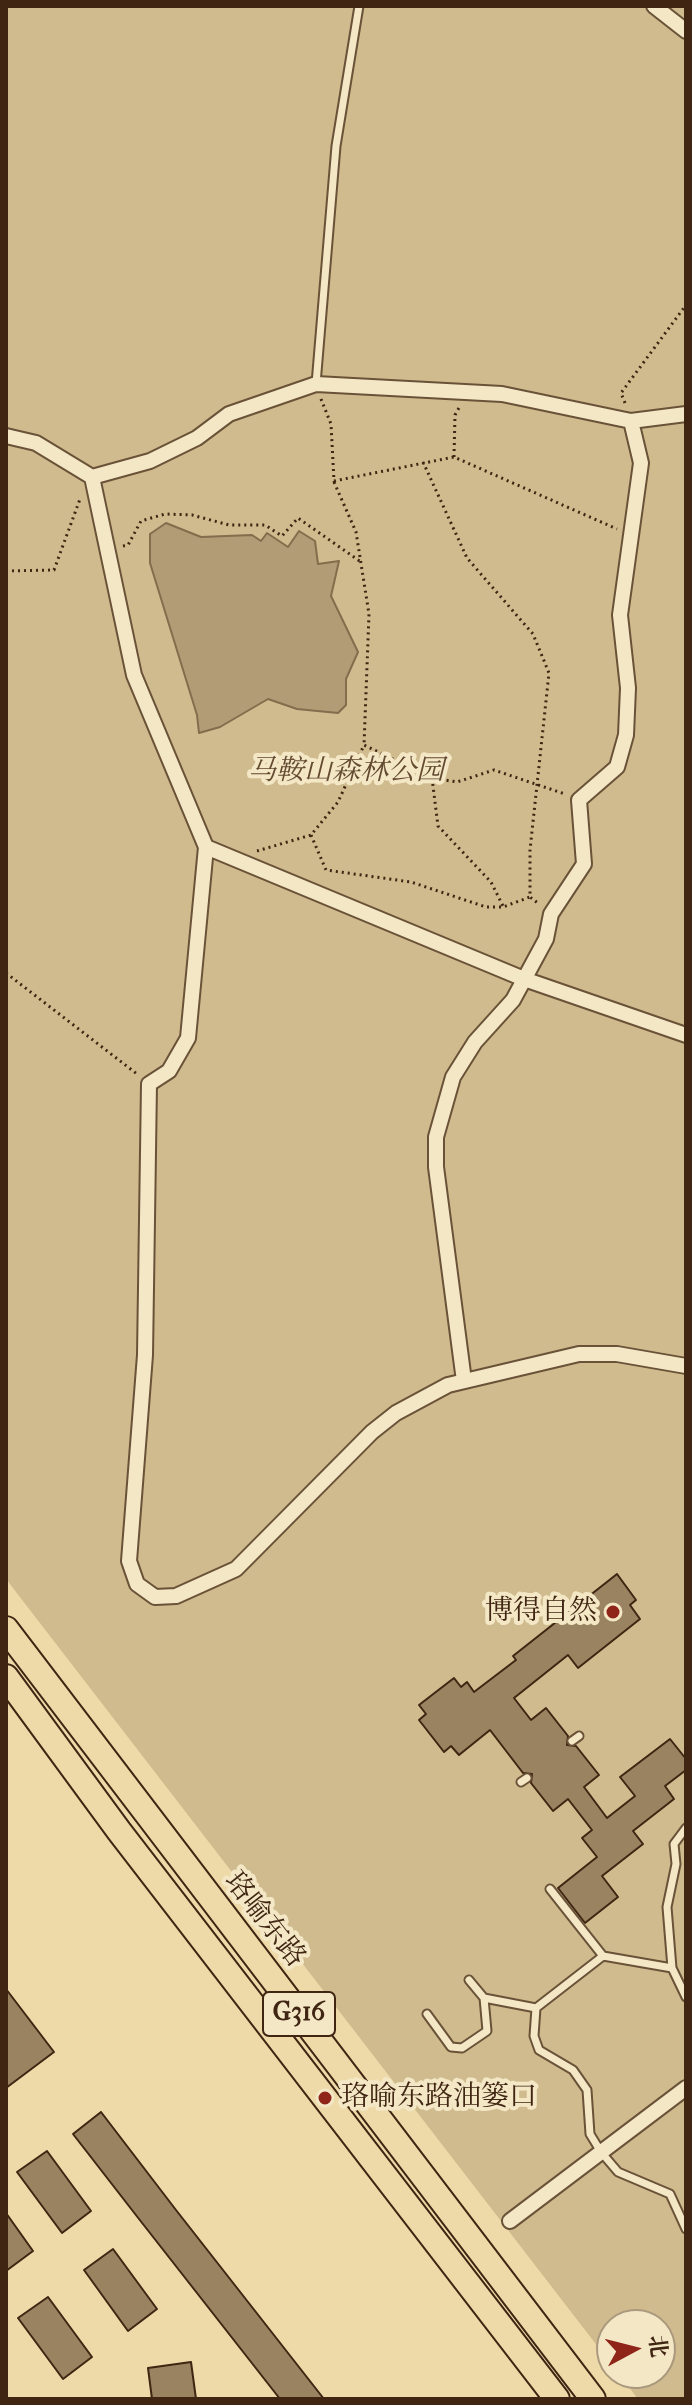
<!DOCTYPE html>
<meta charset="utf-8">
<style>
body{margin:0}
#map{position:relative;width:692px;height:2405px;overflow:hidden;background:#eddaa8;font-family:"IM FELL French Canon","Noto Serif SC",serif}
canvas{display:block}
.frame{position:absolute;inset:0;border:8px solid #3f2512;pointer-events:none}
.north{position:absolute;left:596px;top:2309px;width:80px;height:80px;box-sizing:border-box;background:#f3e7c6;border:2px solid #ab997e;border-radius:50%;rotate:83deg;font-size:22px;font-weight:700;line-height:32px;text-align:center;color:#3f2512}
.north::after{content:'';display:block;margin:auto;width:28px;height:36px;background:#8f2418;clip-path:polygon(50% 0,100% 100%,50% 72%,0 100%)}
</style>
<div id="map">
<canvas width="692" height="2405"></canvas>
<div class="frame"></div>
<div class="north">北</div>
</div>
<script>
const context = document.querySelector('canvas').getContext('2d');
context.lineJoin = 'round';
function fill(path, color) {
  context.fillStyle = color;
  context.fill(path, 'evenodd');
}
function shape(rows) {
  const path = new Path2D();
  for (const r of rows) {
    path.moveTo(r[0], r[1]);
    for (let i = 2; i < r.length; i += 2) path.lineTo(r[i], r[i + 1]);
  }
  return path;
}
function strokePath(path, color, width, dash) {
  context.strokeStyle = color;
  context.lineWidth = width;
  context.lineCap = dash ? 'butt' : 'round';
  context.setLineDash(dash || []);
  context.stroke(path);
}
function label(font, color, halo, rows, align = 'center') {
  context.font = font + ' "IM FELL French Canon","Noto Serif SC",serif';
  context.lineWidth = 8;
  context.setLineDash([]);
  context.textBaseline = 'middle';
  context.strokeStyle = halo;
  context.fillStyle = color;
  for (const [text, x, y, turn = 0] of rows) {
    context.save();
    context.translate(x, y);
    context.rotate((+turn || 0) * Math.PI / 180);
    context.textAlign = isNaN(turn) ? turn : align;
    if (halo) context.strokeText(text, 0, 0);
    context.fillText(text, 0, 0);
    context.restore();
  }
}
const green = shape([
 [6,6,686,6,686,2399,638,2399,618,2373,660,2373,660,2325,612,2325,612,2365,6,1579]
]);
const water = shape([
 [166,523,201,537,252,535,261,541,267,533,288,547,299,531,315,541,318,564,339,561,331,596,358,652,346,679,346,705,338,713,297,709,268,699,220,727,199,733,197,715,150,563,150,534,166,523]
]);
const building = shape([
 [617,1574,636,1600,630,1605,640,1619,578,1668,568,1655,514,1698,531,1720,546,1708,568,1736,567,1745,576,1746,599,1775,584,1787,607,1818,635,1796,620,1777,670,1739,686,1759,686,1770,665,1786,674,1799,633,1831,643,1844,602,1876,618,1897,585,1923,558,1888,597,1857,582,1838,592,1830,568,1799,553,1811,531,1783,532,1774,523,1773,490,1730,459,1755,451,1746,444,1752,419,1720,426,1714,419,1705,454,1678,461,1687,467,1682,474,1692,516,1660,513,1656,617,1574],
 [6,1989,54,2052,6,2088,6,1989],
 [101,2112,176,2210,324,2399,280,2399,139,2219,73,2134,101,2112],
 [47,2151,91,2211,62,2233,17,2172,47,2151],
 [6,2213,33,2251,6,2271,6,2213],
 [113,2249,157,2309,128,2331,84,2270,113,2249],
 [48,2297,92,2357,63,2379,18,2318,48,2297],
 [191,2362,196,2399,152,2399,148,2368,191,2362]
]);
const path = shape([
 [321,399,331,424,334,481,454,457,617,529],
 [625,403,621,393,686,305],
 [454,457,455,415,460,406],
 [423,462,467,558,533,634,549,673,530,850,530,897,539,904],
 [334,482,356,532,369,614,364,745],
 [123,546,128,545,141,521,165,514,192,515,229,525,265,525,282,536,298,518,361,562],
 [6,571,54,570,80,499],
 [432,778,438,826,491,882,503,906],
 [311,835,326,870,411,882,486,907,503,907,530,897],
 [257,851,311,835,338,802,364,745,432,778,457,782,494,770,565,794],
 [6,973,137,1074]
]);
const lane = shape([
 [316,384,336,146,359,6],
 [572,1741,579,1736],
 [521,1782,527,1778],
 [686,1828,674,1844,676,1864,667,1907,672,1968,686,1997],
 [550,1889,603,1956,672,1968],
 [469,1980,484,1998,536,2008,603,1956],
 [536,2008,534,2036,539,2050,573,2070,587,2090,590,2134,601,2152,618,2172,670,2194,686,2229],
 [427,2014,451,2047,462,2048,487,2031,484,1998]
]);
const street = shape([
 [654,6,686,31],
 [6,436,36,443,92,477,150,461,197,438,229,414,316,384,502,394,631,421,686,414],
 [92,477,134,675,206,847,524,979,686,1035],
 [206,847,188,1038,169,1071,149,1084,145,1355,129,1561,137,1584,155,1597,176,1596,236,1569,372,1432,396,1413,448,1385,579,1354,617,1354,686,1366],
 [464,1381,436,1167,436,1137,453,1077,475,1042,513,1000,546,939,551,914,584,864,579,800,617,767,626,735,628,688,620,615,641,463,631,421],
 [510,2221,686,2088]
]);
const highway = shape([
 [6,1629,593,2399],
 [6,1677,119,1831,557,2399]
]);
const markers = [
 [613,1612,8,"#8f2418"],
 [325,2098,8,"#8f2418"]
];
const shields = [
 [299,2014,72]
];
const shieldNames = [
 ["G316",299,2014]
];
const parkNames = [
 ["马鞍山森林公园",346,772]
];
const poiNames = [
 ["博得自然",597,1612],
 ["珞喻东路油篓口",341,2098,"left"]
];
const streetNames = [
 ["珞喻东路",264,1920,52]
];
fill(green, '#cfbb8e');
fill(water, '#b29c75');
strokePath(water, '#846c4d', 2);
fill(building, '#998360');
strokePath(building, '#3f2512', 2);
strokePath(lane, '#6a5238', 11);
strokePath(street, '#6a5238', 18);
strokePath(highway, '#3f2512', 28);
strokePath(path, '#3f2512', 3, [2, 4]);
strokePath(lane, '#f3e7c6', 7);
strokePath(street, '#f3e7c6', 14);
strokePath(highway, '#eddaa8', 24);
for (const [x, y, r, color] of markers) {
  const dot = new Path2D();
  dot.arc(x, y, r, 0, 2 * Math.PI);
  context.fillStyle = color;
  context.fill(dot);
  strokePath(dot, '#f3e7c6', 3);
}
for (const [x, y, w] of shields) {
  const box = new Path2D();
  box.roundRect(x - w / 2, y - 22, w, 44, 6);
  context.fillStyle = '#f3e7c6';
  context.fill(box);
  strokePath(box, '#3f2512', 2);
}
label('bold 26px', '#3f2512', null, shieldNames);
label('italic 28px', '#634a31', '#f3e7c6', parkNames);
label('28px', '#3f2512', '#f3e7c6', poiNames, 'right');
label('28px', '#3f2512', '#f3e7c6', streetNames);
</script>
